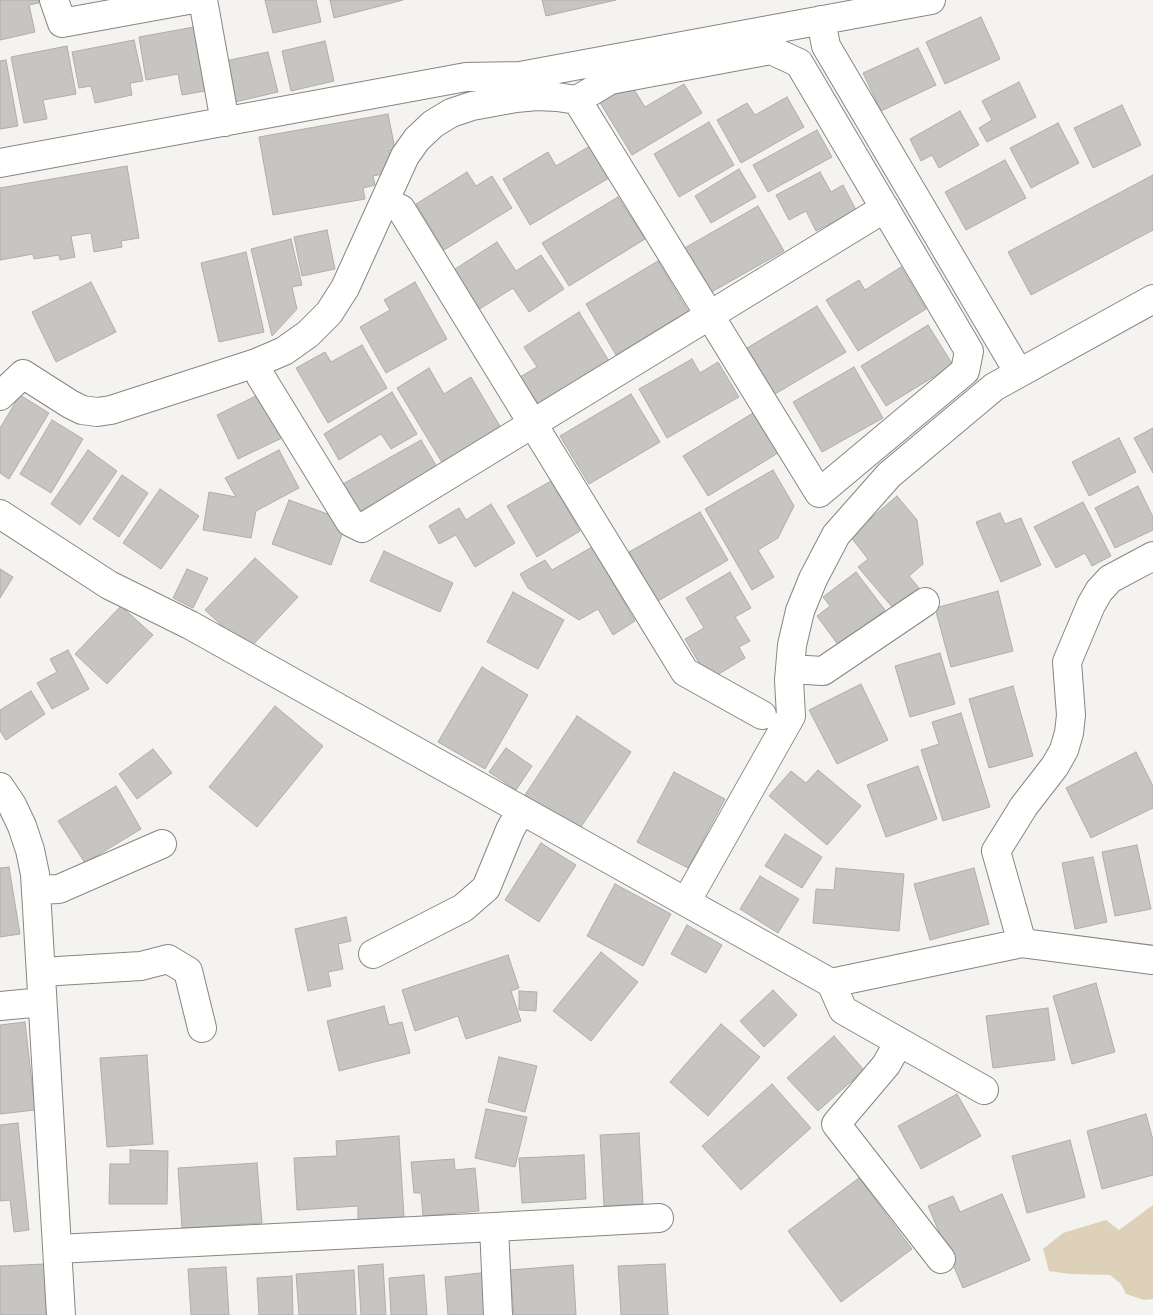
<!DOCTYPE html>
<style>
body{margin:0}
canvas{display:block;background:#f5f3ef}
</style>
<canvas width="1153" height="1315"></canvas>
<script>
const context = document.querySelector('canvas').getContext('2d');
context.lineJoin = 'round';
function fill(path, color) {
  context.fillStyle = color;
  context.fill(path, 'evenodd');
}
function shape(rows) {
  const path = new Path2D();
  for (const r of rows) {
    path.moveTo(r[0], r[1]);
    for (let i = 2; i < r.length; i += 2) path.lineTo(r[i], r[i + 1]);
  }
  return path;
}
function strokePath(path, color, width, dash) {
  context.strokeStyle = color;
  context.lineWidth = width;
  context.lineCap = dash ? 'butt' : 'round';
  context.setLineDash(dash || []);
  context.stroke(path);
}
const green = shape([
 [1153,1205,1153,1299,1144,1300,1126,1294,1121,1284,1110,1275,1070,1274,1049,1271,1043,1249,1063,1233,1106,1220,1119,1230]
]);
const building = shape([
 [0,0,39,0,39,3,29,5,35,32,0,40,0,0],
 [265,0,316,0,321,22,273,33,265,0],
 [330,0,403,0,334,18,330,0],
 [542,0,616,0,546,16,542,0],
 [981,17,1000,59,945,84,926,42,981,17],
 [194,27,205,91,182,95,178,74,146,80,139,37,194,27],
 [134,40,143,81,130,83,132,95,95,103,91,86,79,88,72,52,134,40],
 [325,41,334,81,291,91,282,51,325,41],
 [67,46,76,94,43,100,47,119,24,123,11,57,67,46],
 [918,48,936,85,881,111,863,73,918,48],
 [268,52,278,92,235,102,225,61,268,52],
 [6,60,18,126,0,129,0,61,6,60],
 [1019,82,1036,117,987,142,979,128,992,120,982,101,1019,82],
 [630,83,645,107,684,84,702,113,632,155,599,101,630,83],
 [787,97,804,127,741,163,717,120,747,103,755,115,787,97],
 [1122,105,1141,145,1093,168,1074,128,1122,105],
 [960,111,979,145,939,168,932,155,921,161,910,139,960,111],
 [388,114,395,149,389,151,393,172,373,176,375,185,363,188,365,199,273,215,259,137,388,114],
 [709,122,734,165,679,197,654,154,709,122],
 [1058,123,1079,163,1031,188,1010,148,1058,123],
 [817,130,832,157,768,192,753,165,817,130],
 [590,146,609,178,530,225,503,179,548,152,556,166,590,146],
 [1005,160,1026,198,966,230,945,192,1005,160],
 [127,166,139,238,121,241,122,247,94,252,91,233,71,236,75,257,60,260,59,255,34,259,33,254,0,260,0,188,127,166],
 [739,169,756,197,711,223,695,196,739,169],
 [467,172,476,186,492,176,512,208,444,250,416,204,467,172],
 [820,172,831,192,843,185,856,210,816,231,806,211,789,220,776,195,820,172],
 [1153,175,1153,230,1031,295,1008,252,1153,175],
 [618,197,645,239,569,286,542,243,618,197],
 [758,206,784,251,708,294,683,249,758,206],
 [327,230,335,269,302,276,294,237,327,230],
 [291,239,302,285,292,287,297,309,272,336,251,249,291,239],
 [497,242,516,271,541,255,564,289,529,312,513,288,478,310,452,271,497,242],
 [246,252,264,332,219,342,201,263,246,252],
 [658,261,688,311,616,355,586,304,658,261],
 [901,267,926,309,858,351,826,300,859,280,865,290,901,267],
 [91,282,116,332,56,362,32,312,91,282],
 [415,282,447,339,386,373,360,327,390,310,384,300,415,282],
 [817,306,846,352,775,394,747,348,817,306],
 [579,312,609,361,539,405,520,377,537,367,524,347,579,312],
 [928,325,953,365,886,406,861,366,928,325],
 [362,345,387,388,328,423,296,368,325,352,331,362,362,345],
 [692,359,700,373,718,362,739,397,667,438,639,389,692,359],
 [854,367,883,418,822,452,793,402,854,367],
 [429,368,444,394,471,377,501,428,443,464,397,388,429,368],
 [264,392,286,436,238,459,217,415,264,392],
 [392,392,417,434,391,449,381,434,339,460,324,434,392,392],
 [631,394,660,442,589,484,560,436,631,394],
 [20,395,49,413,9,479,0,473,0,428,20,395],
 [753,413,778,453,708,496,683,456,753,413],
 [52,420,83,439,51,493,20,474,52,420],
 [1153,428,1153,473,1134,438,1153,428],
 [1119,438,1136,472,1089,496,1072,462,1119,438],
 [421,440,437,467,359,512,343,484,421,440],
 [88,450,117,471,80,525,51,504,88,450],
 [279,450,299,488,256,511,251,538,203,530,209,492,236,497,225,478,279,450],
 [773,470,794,506,778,538,758,550,774,577,752,590,705,509,773,470],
 [122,475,148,493,119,537,93,519,122,475],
 [551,481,580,531,537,557,507,506,551,481],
 [1138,486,1153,517,1153,530,1115,548,1095,508,1138,486],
 [160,489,199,516,161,569,123,543,160,489],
 [897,496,917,520,923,564,909,576,924,594,899,615,858,567,868,559,850,536,897,496],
 [289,500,347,521,331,565,272,544,289,500],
 [1083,502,1111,556,1092,566,1085,553,1056,568,1034,527,1083,502],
 [491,504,515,543,475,567,456,535,439,544,429,526,459,508,466,520,491,504],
 [700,512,728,560,658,601,629,552,700,512],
 [1000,513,1005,524,1021,518,1041,565,1001,582,976,522,1000,513],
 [592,547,635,621,613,635,598,609,579,620,528,588,520,574,545,560,552,570,592,547],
 [384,551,453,583,440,612,370,581,384,551],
 [255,558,298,597,248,650,205,610,255,558],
 [0,569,13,577,0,598,0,569],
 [187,569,208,578,193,608,173,598,187,569],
 [730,572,751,608,735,617,750,641,739,647,745,658,709,680,685,639,704,628,686,598,730,572],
 [856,572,885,610,839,646,817,616,830,606,823,597,856,572],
 [998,591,1013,651,951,667,935,608,998,591],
 [513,592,564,620,538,669,487,642,513,592],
 [121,606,153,635,107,684,75,654,121,606],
 [68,650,89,689,52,709,37,683,57,672,50,659,68,650],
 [940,653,955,704,910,717,895,666,940,653],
 [482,667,528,695,485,769,438,742,482,667],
 [861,684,888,740,837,764,809,710,861,684],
 [1013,686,1033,756,989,768,969,699,1013,686],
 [31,691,45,714,6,740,0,731,0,710,31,691],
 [275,706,323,746,257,827,209,787,275,706],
 [961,713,990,807,943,821,921,750,939,744,932,722,961,713],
 [577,716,631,752,579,830,525,795,577,716],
 [506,748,532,766,516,790,489,772,506,748],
 [153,749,172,773,137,799,119,774,153,749],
 [1136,752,1153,786,1153,808,1091,838,1066,788,1136,752],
 [918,766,937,819,886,837,867,785,918,766],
 [818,770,861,806,827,845,769,796,791,771,806,783,818,770],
 [674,772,725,799,688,868,637,842,674,772],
 [116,786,141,829,85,863,58,821,116,786],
 [785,834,822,857,802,888,765,866,785,834],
 [541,843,576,865,539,922,505,900,541,843],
 [1137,845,1151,909,1115,916,1102,852,1137,845],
 [1093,857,1107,922,1075,929,1062,863,1093,857],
 [9,867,20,934,0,937,0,868,9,867],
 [836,868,904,874,899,931,813,923,816,889,834,890,836,868],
 [974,868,989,924,930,940,914,884,974,868],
 [760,876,799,899,778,933,740,909,760,876],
 [615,884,671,914,643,966,587,936,615,884],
 [346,917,351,941,338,944,343,969,328,972,331,986,308,991,295,929,346,917],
 [687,925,722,945,706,973,671,954,687,925],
 [601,952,638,982,591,1041,553,1011,601,952],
 [508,955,519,988,511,991,521,1021,466,1039,458,1016,415,1031,402,990,508,955],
 [1096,983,1115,1052,1072,1064,1053,996,1096,983],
 [773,990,797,1015,764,1047,740,1021,773,990],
 [519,991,537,992,536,1011,519,1010,519,991],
 [384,1006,389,1025,402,1022,410,1053,339,1071,327,1021,384,1006],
 [1048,1008,1055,1060,993,1068,986,1016,1048,1008],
 [25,1022,35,1110,0,1114,0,1025,25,1022],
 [721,1024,760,1057,708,1116,670,1082,721,1024],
 [834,1036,864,1070,818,1111,787,1078,834,1036],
 [147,1055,153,1144,107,1147,100,1058,147,1055],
 [499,1057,537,1066,525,1112,488,1102,499,1057],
 [772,1084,811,1128,741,1190,702,1146,772,1084],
 [957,1094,981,1136,921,1169,898,1126,957,1094],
 [486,1109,527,1117,515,1167,475,1158,486,1109],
 [1146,1114,1153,1140,1153,1175,1102,1189,1087,1131,1146,1114],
 [18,1123,29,1230,14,1232,10,1200,0,1201,0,1125,18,1123],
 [639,1133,643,1204,604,1206,600,1135,639,1133],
 [399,1136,404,1217,358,1220,358,1206,297,1210,294,1158,337,1156,336,1141,399,1136],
 [1070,1140,1085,1197,1027,1213,1012,1156,1070,1140],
 [130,1150,168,1151,167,1204,109,1204,110,1164,130,1164,130,1150],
 [584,1155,586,1199,522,1203,519,1158,584,1155],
 [454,1159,455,1170,475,1168,479,1211,423,1216,421,1193,414,1193,411,1162,454,1159],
 [257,1163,262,1223,182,1228,178,1168,257,1163],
 [859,1178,912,1249,841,1302,788,1231,859,1178],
 [1002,1194,1030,1260,963,1288,928,1206,953,1196,960,1212,1002,1194],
 [45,1264,48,1315,0,1315,0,1266,45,1264],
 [383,1264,386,1315,361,1315,358,1266,383,1264],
 [665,1264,668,1315,621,1315,618,1266,665,1264],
 [573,1265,576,1315,514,1315,510,1270,573,1265],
 [226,1267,229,1315,191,1315,188,1269,226,1267],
 [354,1270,356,1315,299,1315,296,1274,354,1270],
 [489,1272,493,1315,448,1315,445,1277,489,1272],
 [424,1275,427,1315,391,1315,389,1278,424,1275],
 [292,1276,293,1315,259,1315,257,1278,292,1276]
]);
const street = shape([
 [54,0,62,23,188,0],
 [203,0,225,122],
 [821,20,826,46,1019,373],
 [0,163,466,77,520,76,931,0],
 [385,202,401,209,685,672,762,715],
 [256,363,261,377,350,522,362,528,885,208],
 [0,396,23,374,70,404,82,410,97,412,111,410,256,363,284,351,308,334,329,313,345,288,405,156,417,139,433,124,451,113,472,106,516,98,537,96,557,97,577,100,819,493,965,371,969,351,799,63,771,50,610,80,577,100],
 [0,514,109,585,190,625,831,983,1022,943,1153,960],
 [790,669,823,671,925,602],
 [0,787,12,805,22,826,30,850,35,874,61,1315],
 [36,890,59,889,162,844],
 [686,902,791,716,789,680,792,645,800,611,813,579,836,535,889,475,994,387,1153,299],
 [1022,943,996,851,1024,806,1055,766,1064,750,1069,733,1071,715,1067,662,1091,605,1099,591,1110,579,1153,556],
 [373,954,463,908,486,888,510,830,521,810],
 [41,972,141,966,168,959,188,971,202,1028],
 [831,983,843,1010,984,1090],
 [0,1006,42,1002],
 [899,1042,886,1065,836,1124,941,1259],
 [494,1227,659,1218],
 [57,1249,494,1227,498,1315]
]);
fill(green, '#ded1b9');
fill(building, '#c7c5c1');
strokePath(building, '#b0aeaa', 1);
strokePath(street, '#888682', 30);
strokePath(street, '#fff', 28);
</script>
